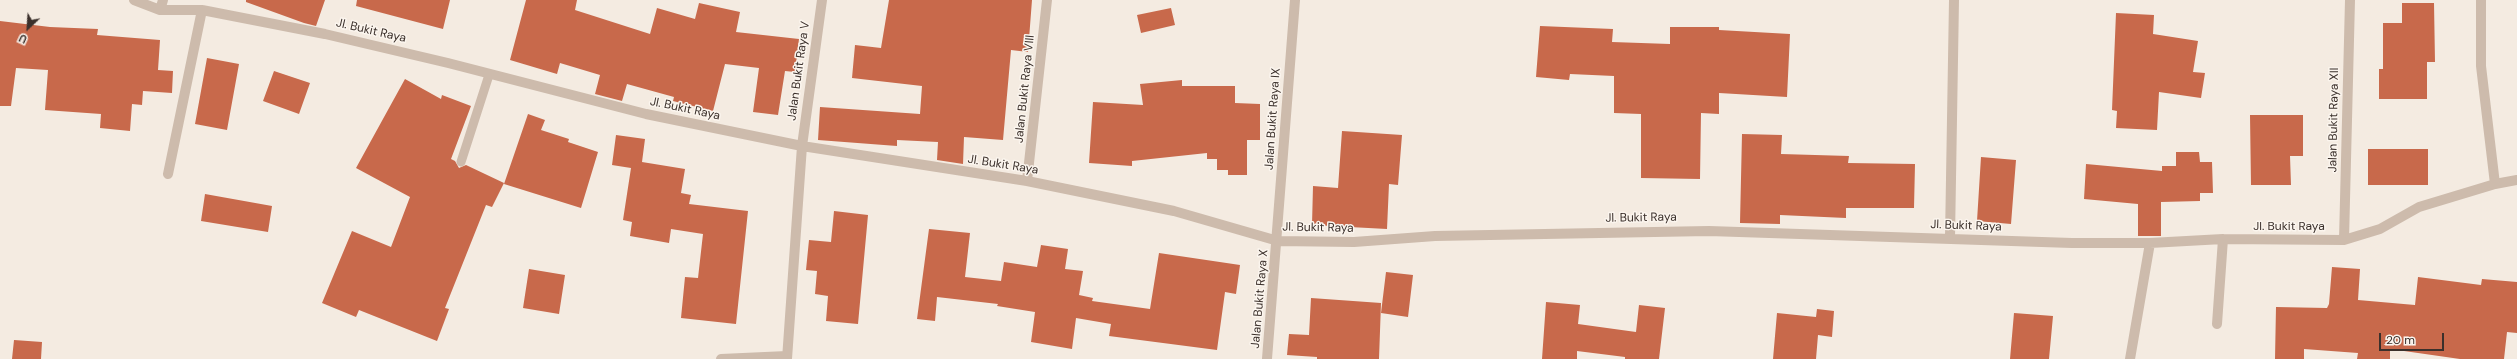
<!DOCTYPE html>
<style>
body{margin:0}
#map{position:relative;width:2517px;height:359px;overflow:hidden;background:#f4ebe1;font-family:"DM Sans",sans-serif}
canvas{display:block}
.north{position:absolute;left:8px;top:8px;width:40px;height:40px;-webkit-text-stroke:3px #fbf5ee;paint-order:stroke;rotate:205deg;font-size:11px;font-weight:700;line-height:16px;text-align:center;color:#3b302b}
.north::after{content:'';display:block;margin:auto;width:14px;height:18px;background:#3b302b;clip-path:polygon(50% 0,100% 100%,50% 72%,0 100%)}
.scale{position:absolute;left:2379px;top:333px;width:65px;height:18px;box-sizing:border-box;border:2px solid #3b302b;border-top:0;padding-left:5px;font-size:12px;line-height:14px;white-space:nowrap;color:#3b302b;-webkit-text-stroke:3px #fbf5ee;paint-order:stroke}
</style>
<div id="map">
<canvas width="2517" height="359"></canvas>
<div class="north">U</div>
<div class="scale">20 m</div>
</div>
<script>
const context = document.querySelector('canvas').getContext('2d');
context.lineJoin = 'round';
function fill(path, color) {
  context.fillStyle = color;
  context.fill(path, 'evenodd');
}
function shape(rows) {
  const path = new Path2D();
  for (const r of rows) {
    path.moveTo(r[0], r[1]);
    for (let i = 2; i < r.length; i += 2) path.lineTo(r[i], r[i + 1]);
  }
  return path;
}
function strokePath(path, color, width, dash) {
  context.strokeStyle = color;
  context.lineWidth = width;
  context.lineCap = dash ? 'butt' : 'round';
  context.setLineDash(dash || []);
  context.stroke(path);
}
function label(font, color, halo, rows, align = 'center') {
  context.font = font + ' "DM Sans",sans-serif';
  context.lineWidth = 3;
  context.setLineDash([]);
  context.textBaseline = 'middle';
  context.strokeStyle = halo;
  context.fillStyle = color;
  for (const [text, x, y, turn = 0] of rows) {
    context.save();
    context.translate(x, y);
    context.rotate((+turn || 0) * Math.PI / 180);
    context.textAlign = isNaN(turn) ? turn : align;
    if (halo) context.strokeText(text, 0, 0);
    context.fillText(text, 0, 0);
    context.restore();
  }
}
const building = shape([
 [246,0,325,0,316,26,304,23,246,2],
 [357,0,450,0,443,29,356,6],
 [526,0,577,0,575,10,650,34,657,8,695,19,699,3,740,12,736,32,799,39,795,72,785,71,778,115,753,112,759,68,725,64,713,111,673,101,674,97,627,84,622,101,595,94,600,75,560,63,557,74,510,60],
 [889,0,1032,0,1028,52,1011,50,1003,140,964,137,963,164,937,160,938,142,897,140,897,146,818,140,820,107,920,114,922,86,852,78,855,45,881,48],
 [2402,3,2434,3,2435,62,2427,62,2427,99,2379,99,2379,69,2383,69,2383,23,2402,23],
 [1171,8,1175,25,1141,33,1137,15],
 [2116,13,2154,15,2153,34,2198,41,2193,72,2205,73,2201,98,2159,92,2157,130,2116,128,2117,111,2112,110],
 [0,21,50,27,98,29,97,35,160,40,158,70,173,71,172,93,143,91,142,105,132,104,130,131,100,128,101,114,45,110,48,70,16,68,11,106,0,106],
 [1540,26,1613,29,1612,42,1670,44,1670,27,1719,27,1719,30,1790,34,1787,97,1719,93,1719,114,1701,113,1700,179,1641,178,1641,114,1614,113,1614,76,1570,74,1569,80,1536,77],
 [207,58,239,64,227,130,195,124],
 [274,71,310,83,299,114,263,101],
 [405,79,441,99,442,95,471,106,451,159,455,161,459,168,466,165,504,183,492,207,486,205,445,308,449,309,437,341,359,310,356,317,322,303,352,231,391,247,410,197,356,168],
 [1182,80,1182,86,1235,86,1235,103,1260,104,1260,140,1247,140,1247,175,1228,175,1228,170,1217,170,1217,159,1207,159,1207,153,1132,161,1132,166,1089,163,1093,102,1143,105,1140,84],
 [528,114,545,120,541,130,569,139,568,142,598,152,581,208,504,184],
 [2250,115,2303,115,2303,156,2290,156,2291,185,2251,185],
 [1342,131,1402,135,1398,185,1389,184,1387,229,1312,225,1313,186,1338,188],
 [1742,134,1782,135,1781,154,1849,156,1848,163,1915,164,1914,208,1846,208,1846,218,1780,215,1780,224,1740,223],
 [616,135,645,139,642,162,685,169,681,193,691,195,689,204,748,211,736,324,681,318,685,277,698,278,703,234,671,229,669,243,630,236,632,222,623,220,631,168,612,165],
 [2368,149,2428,149,2428,185,2368,185],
 [2176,152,2199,152,2200,162,2212,162,2213,193,2200,193,2200,201,2161,202,2161,236,2138,236,2138,204,2084,199,2086,164,2162,171,2162,166,2176,166],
 [1981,157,2016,160,2011,224,1977,221],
 [205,194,272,206,268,232,201,221],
 [834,211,868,215,858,324,826,321,828,296,815,294,817,271,806,270,809,240,831,242],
 [929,229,970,233,965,277,1001,281,1004,262,1037,267,1041,245,1068,249,1065,269,1083,271,1079,295,1093,298,1092,301,1150,309,1159,253,1240,265,1236,294,1225,292,1217,350,1109,336,1111,324,1076,318,1072,349,1031,342,1035,312,997,306,998,304,937,297,935,321,917,319],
 [2332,267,2360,269,2358,300,2415,305,2418,277,2481,285,2482,279,2517,282,2517,333,2507,332,2504,359,2460,359,2390,349,2390,359,2357,359,2358,353,2304,349,2304,359,2275,359,2276,307,2327,308,2329,304],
 [529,269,565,275,559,314,523,308],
 [1386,272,1413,275,1408,317,1381,313],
 [1311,298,1381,303,1379,359,1317,359,1317,357,1287,355,1289,334,1309,335],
 [1546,302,1580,305,1578,324,1636,332,1639,305,1665,308,1659,359,1625,359,1625,357,1577,351,1577,359,1542,359],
 [1817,309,1834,311,1832,337,1818,335,1816,359,1773,359,1777,313,1816,317],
 [2014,313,2053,316,2049,359,2010,359],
 [14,340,42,342,41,359,12,359]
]);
const service = shape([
 [461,162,489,75]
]);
const minor = shape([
 [134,0,160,10,202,10,325,34,448,63,646,114,802,146,1027,181,1174,211,1278,241,1354,242,1435,236,1709,231,2072,243,2150,243,2223,239,2344,240,2380,229,2419,207,2495,184,2517,180],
 [2481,0,2481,66,2495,184],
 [160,10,163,0],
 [168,174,202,10],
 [1027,181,1047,0],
 [1950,238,1954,0],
 [2344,240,2350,0],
 [2217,324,2223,239],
 [721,359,787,356],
 [787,359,802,146,822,0],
 [1267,359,1295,0],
 [2130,359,2150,243]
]);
const streetNames = [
 ["Jl. Bukit Raya",371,31,13],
 ["Jalan Bukit Raya V",799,71,-82],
 ["Jalan Bukit Raya VIII",1025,89,-84],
 ["Jl. Bukit Raya",685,109,12],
 ["Jalan Bukit Raya IX",1273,119,-86],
 ["Jalan Bukit Raya XII",2334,120,-89],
 ["Jl. Bukit Raya",1003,165,9],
 ["Jl. Bukit Raya",1641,218,-1],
 ["Jl. Bukit Raya",1966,226,2],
 ["Jl. Bukit Raya",2289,227],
 ["Jl. Bukit Raya",1318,228,1],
 ["Jalan Bukit Raya X",1260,299,-85]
];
fill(building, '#c8694b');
strokePath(service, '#cdbbac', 9);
strokePath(minor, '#cdbbac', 10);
label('12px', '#3b302b', '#fbf5ee', streetNames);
</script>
